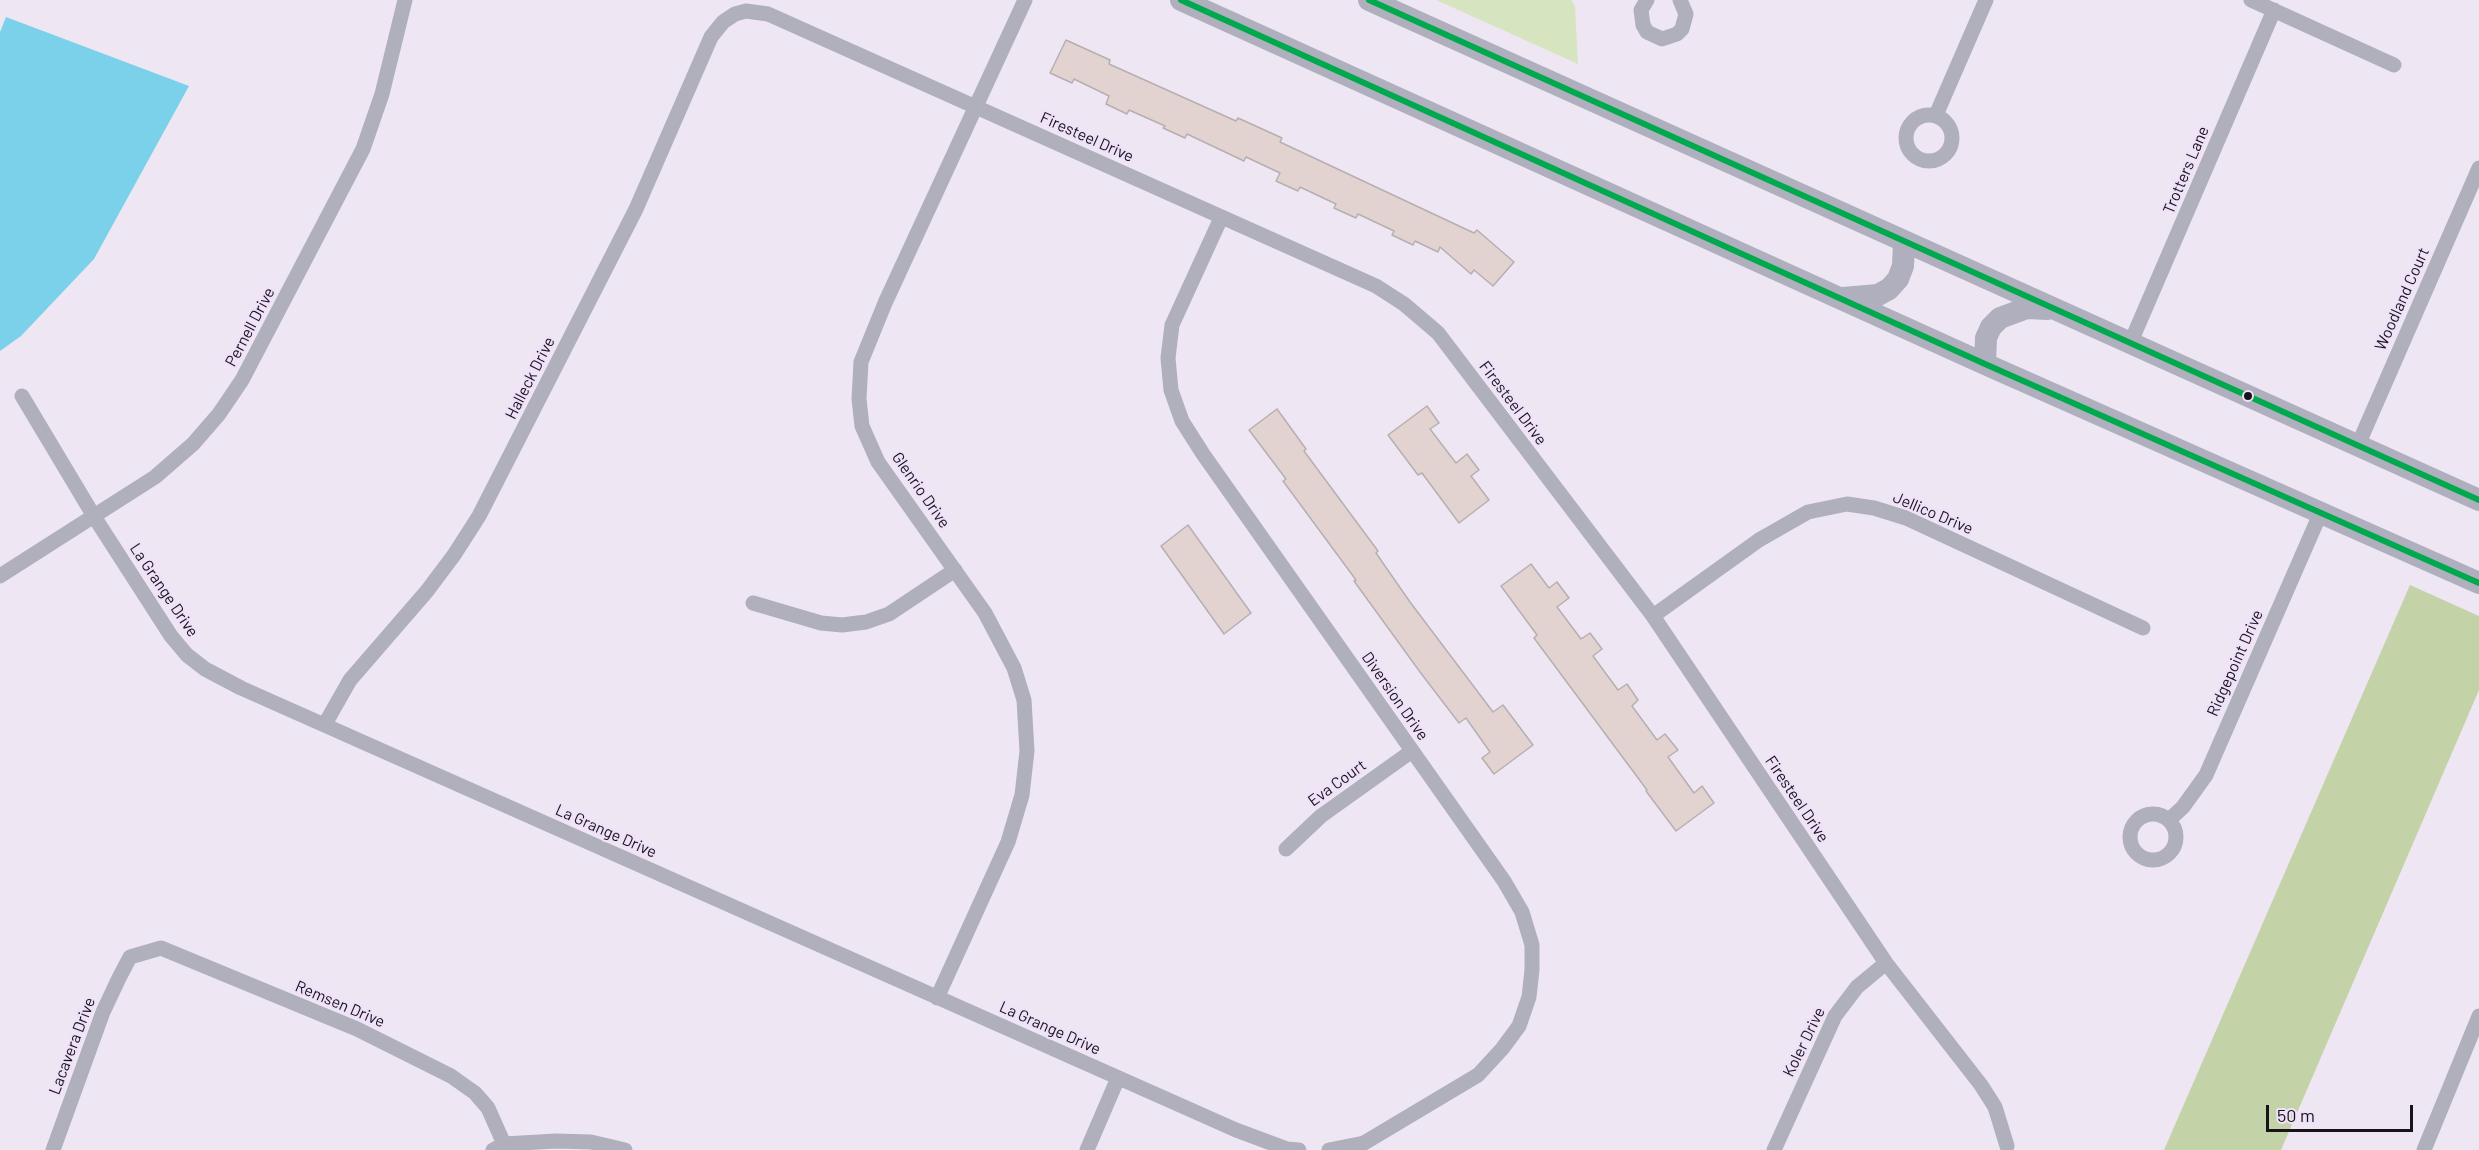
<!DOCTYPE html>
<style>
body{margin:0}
#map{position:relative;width:2479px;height:1150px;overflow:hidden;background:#eee7f3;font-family:Barlow,sans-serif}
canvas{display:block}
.scale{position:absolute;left:2266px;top:1105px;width:147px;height:27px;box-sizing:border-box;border:3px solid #18131b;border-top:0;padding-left:8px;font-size:18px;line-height:21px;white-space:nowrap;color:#18131b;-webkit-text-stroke:4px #efe1f9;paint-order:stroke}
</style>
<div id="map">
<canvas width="2479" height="1150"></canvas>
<div class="scale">50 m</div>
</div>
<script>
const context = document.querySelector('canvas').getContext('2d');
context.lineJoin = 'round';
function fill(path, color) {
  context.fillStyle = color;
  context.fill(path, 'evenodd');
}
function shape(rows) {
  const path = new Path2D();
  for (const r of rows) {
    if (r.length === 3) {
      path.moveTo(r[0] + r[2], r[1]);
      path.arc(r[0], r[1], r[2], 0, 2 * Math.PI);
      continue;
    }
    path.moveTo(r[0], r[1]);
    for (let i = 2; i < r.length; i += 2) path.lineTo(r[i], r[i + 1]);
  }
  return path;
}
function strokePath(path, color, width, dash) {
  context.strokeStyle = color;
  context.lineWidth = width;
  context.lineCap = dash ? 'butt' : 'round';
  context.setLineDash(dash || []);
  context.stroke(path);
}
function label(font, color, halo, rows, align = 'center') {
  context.font = font + ' Barlow,sans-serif';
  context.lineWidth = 4.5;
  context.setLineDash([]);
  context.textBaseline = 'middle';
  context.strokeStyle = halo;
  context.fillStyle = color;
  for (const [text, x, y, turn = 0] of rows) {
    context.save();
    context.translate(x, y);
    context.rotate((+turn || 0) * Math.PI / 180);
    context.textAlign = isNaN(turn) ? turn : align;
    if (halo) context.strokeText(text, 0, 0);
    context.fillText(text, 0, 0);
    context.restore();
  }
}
const green = shape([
 [1436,0,1571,0,1575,6,1578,64]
]);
const forest = shape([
 [2410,585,2479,616,2479,690,2281,1150,2164,1150]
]);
const water = shape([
 [6,17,189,86,94,259,21,336,0,351,0,32]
]);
const building = shape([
 [1066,40,1110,60,1109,64,1236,121,1238,118,1282,138,1280,142,1474,233,1477,230,1514,262,1493,286,1474,270,1471,274,1440,247,1438,252,1415,241,1413,245,1392,235,1394,231,1358,214,1356,218,1334,208,1336,204,1300,187,1298,191,1276,181,1280,173,1246,157,1244,161,1187,134,1185,138,1163,128,1165,126,1129,110,1127,114,1106,104,1109,96,1074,79,1072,83,1050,73,1066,40],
 [1427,406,1439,423,1430,429,1456,463,1467,454,1479,470,1471,476,1489,500,1459,523,1422,473,1418,475,1388,435,1427,406],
 [1277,409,1306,449,1304,451,1378,551,1376,553,1410,602,1493,712,1503,705,1533,745,1494,774,1482,758,1490,752,1466,718,1459,723,1420,672,1354,581,1356,580,1283,481,1286,479,1249,430,1277,409],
 [1188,525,1251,613,1224,634,1161,546,1188,525],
 [1531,564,1549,588,1557,582,1569,598,1557,607,1581,639,1590,633,1602,649,1593,656,1618,690,1627,684,1638,700,1632,706,1657,740,1665,734,1678,750,1668,757,1694,793,1702,786,1714,803,1676,831,1646,791,1647,790,1534,638,1537,635,1501,586,1531,564]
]);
const street = shape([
 [1647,0,1641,10,1643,25,1647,32,1662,39,1677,34,1682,29,1686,14,1680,0],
 [2251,0,2394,65],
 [1929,138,23],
 [1936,115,1986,0],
 [1221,218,1172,325,1168,358,1171,390,1182,421,1203,454,1504,881,1522,912,1532,945,1532,970,1529,997,1519,1026,1502,1049,1478,1075,1364,1143,1329,1150],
 [2130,344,2274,10],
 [22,396,95,518,171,636,187,655,205,669,241,688,1236,1130,1287,1149,1299,1150],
 [2358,445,2479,168],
 [0,576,155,477,193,444,219,414,242,380,363,149,382,94,405,0],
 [753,603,821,623,842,625,866,622,889,614,955,570],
 [1653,616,1759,540,1808,512,1847,504,1874,508,1906,518,2143,628],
 [325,724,350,680,427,591,454,555,479,516,636,209,711,37,723,22,735,14,746,11,768,14,1376,286,1404,304,1438,333,1653,616,1886,963,1981,1085,1995,1107,2007,1146],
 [2153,837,23],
 [2169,820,2183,807,2206,775,2321,512],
 [1286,849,1321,816,1412,751],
 [937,998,1008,842,1022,795,1027,751,1024,700,1014,668,985,613,878,462,862,426,859,399,861,362,885,303,1025,0],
 [53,1150,103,1012,119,978,130,957,161,948,357,1029,451,1076,475,1093,488,1108,504,1144],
 [493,1150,504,1144,556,1141,591,1142,625,1150],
 [1087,1150,1118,1078],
 [1774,1150,1835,1016,1857,987,1886,963],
 [2424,1150,2479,1016]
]);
const secondary = shape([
 [1181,0,1985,364,2479,583],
 [1369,0,2479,500],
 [1843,298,1878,295,1889,289,1898,279,1903,266,1904,242],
 [1985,364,1986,338,1991,327,2000,318,2027,308,2048,309]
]);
const bus1 = shape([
 [1181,0,1985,364,2479,583],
 [1369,0,2479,500]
]);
const markers = [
 [2248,396,5,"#18131b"]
];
const streetNames = [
 ["Firesteel Drive",1087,137,24],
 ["Trotters Lane",2186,170,-67],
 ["Woodland Court",2402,299,-66],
 ["Pernell Drive",250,327,-62],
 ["Halleck Drive",530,378,-63],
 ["Firesteel Drive",1513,403,53],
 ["Glenrio Drive",921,490,55],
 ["Jellico Drive",1933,513,23],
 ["La Grange Drive",164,590,56],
 ["Ridgepoint Drive",2235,663,-66],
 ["Diversion Drive",1395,696,55],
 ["Eva Court",1337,783,-36],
 ["Firesteel Drive",1797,799,56],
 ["La Grange Drive",606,831,24],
 ["Remsen Drive",340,1004,23],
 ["La Grange Drive",1050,1028,24],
 ["Koler Drive",1804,1042,-64],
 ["Lacavera Drive",72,1046,-69]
];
fill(green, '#d7e4c0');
fill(forest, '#c4d2a8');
fill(water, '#7ad1e9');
fill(building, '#e2d2d0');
strokePath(building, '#b6afb2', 1.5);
strokePath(street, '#afb0bc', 15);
strokePath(secondary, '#afafbd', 22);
strokePath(bus1, '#00a94e', 6);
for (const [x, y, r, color] of markers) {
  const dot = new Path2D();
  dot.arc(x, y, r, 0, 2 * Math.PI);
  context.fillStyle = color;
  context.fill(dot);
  strokePath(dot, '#efe1f9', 2);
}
label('16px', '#18131b', '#efe1f9', streetNames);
</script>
